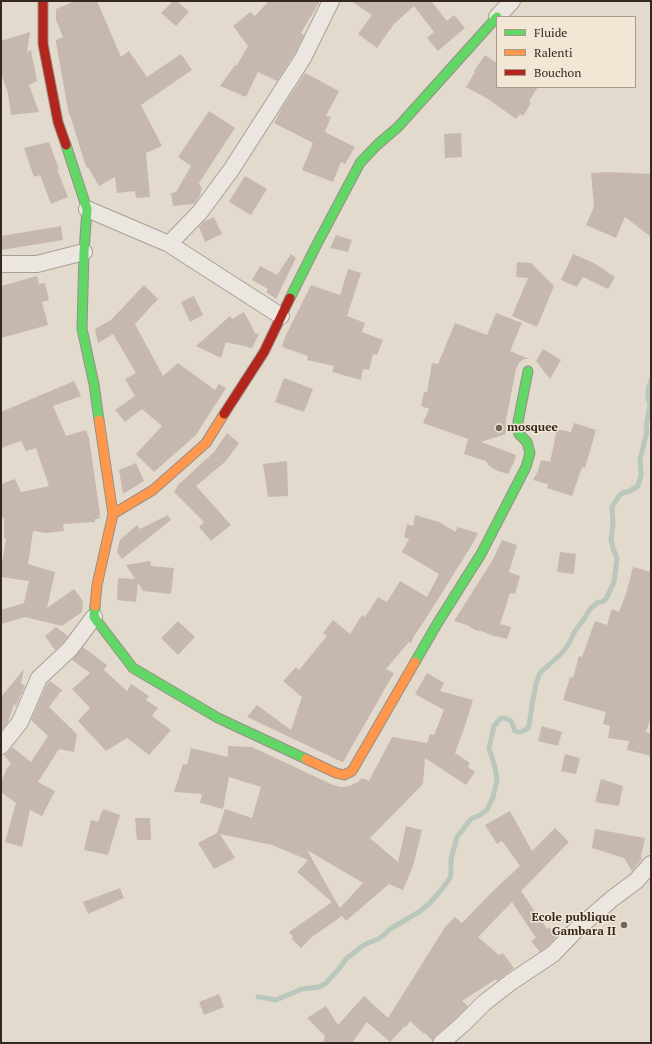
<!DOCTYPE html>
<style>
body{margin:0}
#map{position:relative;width:652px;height:1044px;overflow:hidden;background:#e3dace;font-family:"PT Serif",serif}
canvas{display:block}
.frame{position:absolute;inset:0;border:2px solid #362820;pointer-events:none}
.legend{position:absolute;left:496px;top:16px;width:140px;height:72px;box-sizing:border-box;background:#f3e6d5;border:1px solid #a79a8d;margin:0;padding:5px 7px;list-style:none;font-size:12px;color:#362820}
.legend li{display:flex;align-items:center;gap:8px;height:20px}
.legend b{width:20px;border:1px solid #a79a8d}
</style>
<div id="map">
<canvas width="652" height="1044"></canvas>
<div class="frame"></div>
<ul class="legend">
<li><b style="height:5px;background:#63d668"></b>Fluide</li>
<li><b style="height:5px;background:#ff974d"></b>Ralenti</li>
<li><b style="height:5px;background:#b3261e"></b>Bouchon</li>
</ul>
</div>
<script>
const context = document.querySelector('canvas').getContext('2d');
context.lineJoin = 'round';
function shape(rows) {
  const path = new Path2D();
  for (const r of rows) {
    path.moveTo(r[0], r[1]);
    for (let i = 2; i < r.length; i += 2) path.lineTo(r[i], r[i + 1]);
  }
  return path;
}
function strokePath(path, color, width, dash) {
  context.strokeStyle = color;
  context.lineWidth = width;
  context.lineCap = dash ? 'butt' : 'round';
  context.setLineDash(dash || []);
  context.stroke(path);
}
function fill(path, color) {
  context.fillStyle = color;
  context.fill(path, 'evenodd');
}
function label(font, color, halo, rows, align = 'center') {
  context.font = font + ' "PT Serif",serif';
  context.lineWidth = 3;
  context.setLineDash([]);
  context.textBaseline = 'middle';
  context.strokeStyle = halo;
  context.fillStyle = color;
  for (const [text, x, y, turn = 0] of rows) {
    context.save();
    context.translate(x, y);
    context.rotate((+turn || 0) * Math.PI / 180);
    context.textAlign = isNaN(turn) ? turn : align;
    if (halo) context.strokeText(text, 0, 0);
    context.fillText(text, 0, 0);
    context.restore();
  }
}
const stream = shape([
 [258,997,260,997,276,1000,302,989,319,987,325,984,338,970,346,959,361,947,368,943,378,939,384,935,390,929,419,912,430,903,442,889,450,878,451,873,451,859,457,837,471,819,480,815,487,810,493,797,497,780,495,767,489,748,494,726,501,718,504,718,511,721,515,731,518,732,521,732,527,729,529,726,532,705,536,684,539,675,542,671,560,655,568,645,575,631,584,619,590,609,597,603,604,601,607,597,614,582,617,559,613,548,611,540,613,524,612,507,619,496,624,492,628,492,638,486,641,475,640,460,647,431,646,427,650,404,648,399,648,390,651,380]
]);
const building = shape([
 [75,1,97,1,121,57,129,51,147,77,181,54,192,70,141,105,162,146,146,153,150,197,136,198,135,191,117,193,115,177,99,186,88,167,87,168,85,164,70,115,69,115,56,43,56,40,63,37,56,20,56,9],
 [173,1,177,1,189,12,176,26,161,13],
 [269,1,320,1,301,33,304,35,295,53,277,81,258,72,246,97,220,86,235,65,237,65,248,46,233,26,250,12,255,16],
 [351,1,431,1,447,21,454,15,465,28,438,51,427,38,434,32,414,6,394,24,377,48,358,34,372,15],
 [30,32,27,52,31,50,37,81,29,85,39,112,11,115,8,93,1,74,1,41],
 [485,55,497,63,497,87,538,87,529,101,531,103,523,116,520,114,516,119,488,99,466,87,475,72,474,71],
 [305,73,339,91,326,116,331,117,325,132,355,147,345,164,341,162,333,182,302,170,313,143,274,123,282,108],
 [209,111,235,128,199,183,202,189,199,197,194,204,173,206,171,193,176,192,191,166,178,157],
 [461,133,462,157,445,158,444,134],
 [49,142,59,169,57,169,68,197,51,204,40,175,34,177,24,148],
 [607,172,651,174,651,237,625,217,616,238,586,225,594,207,591,173],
 [245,176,267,189,251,215,229,202],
 [214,217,222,234,205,242,199,227,203,222],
 [61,226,63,240,1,250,1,236],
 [336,235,352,240,348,252,330,248],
 [291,254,296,258,276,299,266,292,268,289,252,280,260,266,277,275],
 [573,254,594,263,615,277,608,289,583,277,577,287,561,280],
 [517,262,531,263,554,286,537,327,512,316,528,278,516,277],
 [348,269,361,273,347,316,365,323,362,332,383,340,377,355,373,354,369,370,363,369,361,380,332,372,334,366,307,360,308,356,282,347,285,337,311,285,340,295],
 [37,276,39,284,45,283,49,300,42,302,48,325,1,338,1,286],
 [144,285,158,299,135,324,163,376,178,363,215,390,219,384,226,388,196,435,154,472,136,454,162,426,142,409,125,422,115,410,135,396,125,379,136,373,113,334,98,343,95,329,111,320],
 [194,296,203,315,190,322,181,302],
 [244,312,255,333,259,334,252,348,226,342,221,358,196,346,230,316,232,319],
 [496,313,522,323,510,351,529,359,524,359,519,363,516,369,506,420,506,434,481,442,516,455,514,462,508,474,498,471,489,466,486,461,464,454,468,439,423,423,429,409,421,406,424,392,427,392,432,363,438,364,455,323,487,335],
 [543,349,561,360,550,379,536,361],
 [284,378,313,389,304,412,275,402],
 [74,381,81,396,53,406,66,436,86,430,89,438,100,514,99,519,95,519,95,522,63,524,64,531,46,533,33,531,28,564,55,572,47,608,74,589,83,601,82,612,62,626,25,617,1,624,1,610,24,603,29,581,1,577,1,569,6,539,4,538,4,517,1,518,1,484,15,479,21,492,49,486,36,448,26,451,21,441,1,448,1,412],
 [574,423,596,430,585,468,582,467,572,496,547,488,548,484,533,480,538,471,541,460,550,462,557,429,571,432],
 [227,433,239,443,226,461,196,486,231,525,211,541,199,527,204,522,174,492,178,485,214,452],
 [287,461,288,496,268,497,263,464],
 [136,463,144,481,123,494,119,470],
 [168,515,171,520,122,559,117,552,120,540,137,525,140,529],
 [415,515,439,522,456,532,457,527,478,533,470,548,423,623,414,636,411,643,409,642,386,669,394,673,343,762,340,761,247,717,257,705,291,730,302,697,283,681,296,667,299,670,327,636,323,633,333,620,350,634,362,615,365,617,378,597,387,602,400,581,427,597,439,574,402,552,409,539,404,537,407,524,413,526],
 [502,540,517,545,509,572,520,576,515,594,510,593,500,624,511,627,507,639,496,636,496,637,481,631,474,630,474,629,469,627,470,626,454,621,492,561],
 [560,552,576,554,574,574,557,572],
 [150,561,151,566,174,568,171,594,143,591,138,583,136,602,117,600,118,578,135,579,126,565],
 [633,567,651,572,651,717,646,732,651,734,651,756,627,750,629,741,608,738,610,726,603,724,606,712,563,700,570,677,573,678,579,656,582,657,595,621,607,625,612,609,619,612,626,594],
 [178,621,195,637,178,655,161,638],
 [56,627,68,636,63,643,55,650,45,636],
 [83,647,107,665,104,670,127,691,131,684,149,696,146,700,158,708,152,716,171,730,149,755,127,738,106,751,78,721,90,708,72,689,90,673,72,660],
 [24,669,21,683,25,686,16,706,14,704,8,722,1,731,1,697],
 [427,673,444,683,440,691,473,700,466,723,455,753,470,763,468,767,475,772,466,785,425,758,423,784,370,838,398,862,406,826,422,830,413,866,403,890,389,884,346,921,342,916,312,937,301,948,291,938,293,937,289,932,332,902,297,872,308,860,272,845,220,834,235,858,214,869,198,843,217,833,225,809,252,818,261,787,229,777,223,809,200,803,202,794,174,792,183,764,187,765,191,748,228,757,228,746,252,747,333,785,341,787,349,786,358,782,362,778,369,781,392,737,427,743,430,734,434,735,444,710,415,694],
 [307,850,363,883,340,908,338,905],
 [50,681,62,690,49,707,77,734,74,752,59,749,38,782,55,791,42,816,30,810,22,847,5,842,16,803,1,792,1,783,7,768,11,764,4,755,8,752,12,747,31,762,48,736,31,720,47,684],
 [542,726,562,732,558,746,538,741],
 [565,754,580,758,576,774,561,771],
 [601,779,623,786,619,806,595,802],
 [103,809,120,815,108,855,84,850,91,820,98,822],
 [510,811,532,851,555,828,569,842,521,891,547,929,549,927,556,937,547,947,540,952,531,941,536,938,512,902,478,937,499,955,503,953,514,968,497,981,496,979,462,1001,468,1006,457,1017,435,1036,432,1040,425,1033,424,1034,410,1021,406,1027,405,1026,390,1042,367,1022,352,1043,323,1043,325,1036,307,1018,326,1006,338,1025,364,996,388,1018,445,927,455,917,462,923,492,892,520,866,502,841,497,844,485,825],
 [135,818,150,818,151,840,137,840],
 [595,829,645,838,641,857,642,859,632,871,624,858,592,848],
 [120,888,124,898,88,914,83,902],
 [219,994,224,1007,204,1015,199,1002]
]);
const street = shape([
 [497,17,512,1],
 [87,209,169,244,200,212,231,170,303,58,331,1],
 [169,244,281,316],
 [1,264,37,264,84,252],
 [1,746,20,722,39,678,70,649,94,617],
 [441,1043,463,1024,484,1003,511,982,553,954,576,930,613,898,636,881,651,864]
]);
const fast = shape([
 [66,145,87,209,84,252,82,329,94,384,99,420],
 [290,298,316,246,360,163,377,145,398,127,497,17],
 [95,606,94,617,133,668,218,718,306,759],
 [415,662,437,624,481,554,526,467,530,453,527,442,519,434,518,422,528,371]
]);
const slow = shape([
 [113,514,153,490,206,443,224,414],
 [95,606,97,585,113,514,99,420],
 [306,759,336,773,344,775,352,771,415,662]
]);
const jam = shape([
 [43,1,43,44,58,122,66,145],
 [224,414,264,352,290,298]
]);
const markers = [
 [499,428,4,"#73665d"],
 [624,925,4,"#73665d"]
];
const poiNames = [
 ["mosquee",507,428],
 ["Ecole publique",616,918,"right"],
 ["Gambara II",616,932,"right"]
];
strokePath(stream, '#b9c7bc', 5);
fill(building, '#c6b8af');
strokePath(street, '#a8a097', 18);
strokePath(fast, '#988f87', 11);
strokePath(slow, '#988f87', 11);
strokePath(jam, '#988f87', 11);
strokePath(street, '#ebe6df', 16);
strokePath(fast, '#63d668', 9);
strokePath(slow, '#ff974d', 9);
strokePath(jam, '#b3261e', 9);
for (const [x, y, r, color] of markers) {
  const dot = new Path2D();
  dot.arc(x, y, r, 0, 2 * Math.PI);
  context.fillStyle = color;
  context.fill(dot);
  strokePath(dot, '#f3e6d5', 1.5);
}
label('bold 12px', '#362820', '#f3e6d5', poiNames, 'left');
</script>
